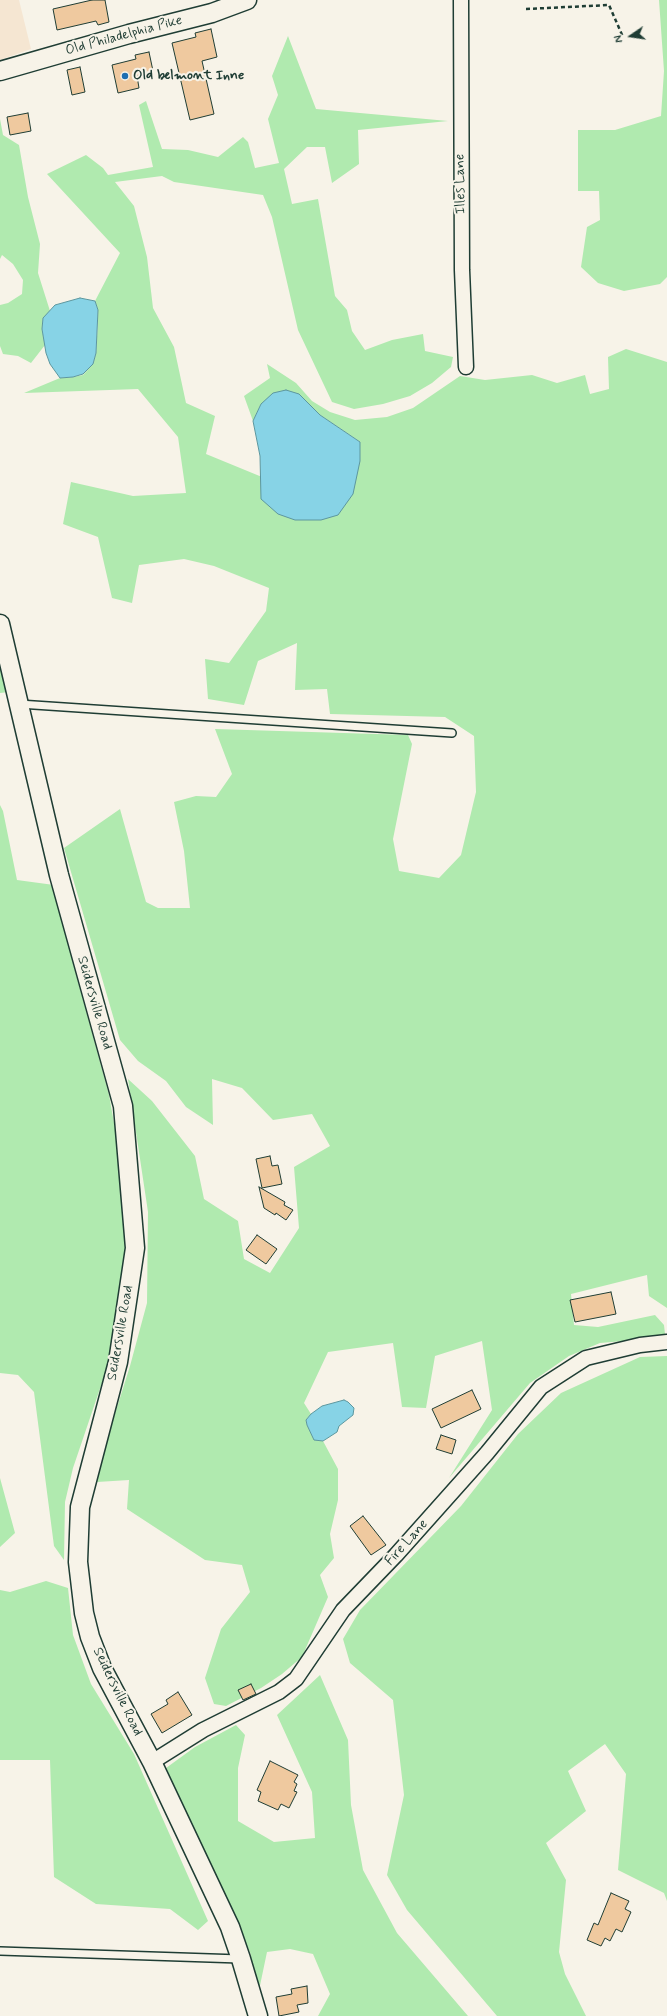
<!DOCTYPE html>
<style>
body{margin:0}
#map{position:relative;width:667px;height:2016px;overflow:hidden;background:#f7f3e8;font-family:Mynerve,sans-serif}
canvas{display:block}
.north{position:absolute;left:611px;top:16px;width:40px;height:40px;-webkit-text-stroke:3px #f7f3e8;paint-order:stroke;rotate:257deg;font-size:11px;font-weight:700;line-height:16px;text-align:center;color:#1f3d34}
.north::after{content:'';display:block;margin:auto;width:14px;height:18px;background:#1f3d34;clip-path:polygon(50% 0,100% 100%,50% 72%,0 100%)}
</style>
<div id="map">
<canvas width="667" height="2016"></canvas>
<div class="north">N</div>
</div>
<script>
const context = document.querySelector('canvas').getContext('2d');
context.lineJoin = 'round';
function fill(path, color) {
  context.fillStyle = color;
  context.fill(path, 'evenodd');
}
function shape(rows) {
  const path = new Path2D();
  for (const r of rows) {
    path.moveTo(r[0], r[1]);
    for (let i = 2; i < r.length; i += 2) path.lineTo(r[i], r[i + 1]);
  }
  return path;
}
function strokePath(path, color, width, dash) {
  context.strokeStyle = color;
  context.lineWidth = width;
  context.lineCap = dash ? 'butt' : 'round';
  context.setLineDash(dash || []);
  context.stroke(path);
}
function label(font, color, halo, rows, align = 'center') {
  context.font = font + ' Mynerve,sans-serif';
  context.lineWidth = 4;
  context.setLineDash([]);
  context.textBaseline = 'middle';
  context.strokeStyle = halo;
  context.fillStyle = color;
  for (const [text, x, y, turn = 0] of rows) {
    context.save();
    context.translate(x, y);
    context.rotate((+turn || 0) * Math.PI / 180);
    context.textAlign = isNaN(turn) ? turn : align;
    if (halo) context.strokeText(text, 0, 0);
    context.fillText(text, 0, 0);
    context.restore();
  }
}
const built = shape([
 [0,0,19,0,31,49,0,60]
]);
const green = shape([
 [659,0,667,0,667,277,660,284,624,291,598,283,581,267,587,227,600,220,599,191,578,191,578,130,615,130,661,116,664,71],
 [288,36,316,109,448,121,358,130,359,164,332,183,325,147,307,147,284,169,292,204,318,199,335,296,347,310,352,331,365,350,392,340,423,334,425,351,453,357,451,367,432,383,410,396,383,404,354,409,332,402,298,330,272,217,263,195,174,182,162,176,115,182,134,206,147,257,153,308,174,347,186,403,215,416,206,454,262,477,261,499,360,442,320,415,299,394,261,404,253,421,244,396,270,378,267,364,296,383,312,401,330,412,355,420,387,417,413,408,460,376,485,380,532,375,557,383,585,375,590,394,609,389,608,357,626,349,667,362,667,1308,649,1296,647,1275,571,1294,574,1325,598,1327,655,1315,664,1325,665,1334,659,1338,600,1343,569,1356,530,1383,449,1478,492,1410,482,1341,435,1356,426,1408,402,1407,393,1343,328,1352,304,1403,311,1414,306,1420,307,1425,314,1439,323,1441,338,1469,338,1500,330,1534,334,1558,320,1575,328,1597,302,1657,282,1674,261,1688,226,1706,214,1704,205,1678,221,1629,250,1592,242,1565,205,1560,127,1509,129,1480,97,1482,108,1436,130,1366,147,1303,148,1212,128,1079,152,1101,195,1156,204,1199,238,1221,244,1259,270,1273,299,1228,294,1167,330,1146,312,1114,273,1120,242,1088,212,1079,213,1125,186,1107,166,1081,138,1061,120,1040,64,848,120,809,146,902,158,908,190,908,184,851,174,802,196,796,216,797,232,774,215,729,408,735,412,744,393,839,399,871,439,878,461,855,476,792,474,736,445,717,330,714,327,689,295,690,297,643,258,661,244,705,208,699,205,659,229,663,266,611,269,588,214,566,184,559,139,565,132,603,112,598,98,537,63,524,71,482,133,496,186,493,178,437,138,389,24,393,60,378,73,377,83,375,93,364,96,353,98,320,98,310,95,301,120,253,47,174,86,155,103,168,108,175,153,167,139,105,146,101,162,149,188,150,218,157,243,137,248,142,255,168,279,163,268,119,278,95,272,76],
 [0,119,3,135,19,145,28,197,40,244,38,273,50,311,43,318,42,329,45,345,31,363,18,356,3,354,0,346,0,305,8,303,22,294,23,280,13,264,2,255,0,259],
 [2,668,9,692,0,693,0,669],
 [0,805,3,811,17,880,54,885,74,967,109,1095,123,1173,125,1251,120,1310,108,1365,73,1468,65,1502,64,1560,54,1546,34,1392,18,1375,0,1373],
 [667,1356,667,1901,664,1893,618,1870,626,1774,605,1744,568,1771,586,1811,546,1843,566,1880,559,1952,565,1974,586,2016,497,2016,407,1910,387,1875,404,1795,393,1700,350,1663,343,1639,360,1610,461,1506,518,1434,561,1393,640,1357],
 [0,1478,15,1533,0,1547],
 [46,1581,68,1588,73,1635,91,1684,134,1754,208,1921,198,1930,170,1909,96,1904,54,1877,50,1760,0,1760,0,1590,10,1592],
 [320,1675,348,1740,351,1805,363,1870,397,1933,468,2016,318,2016,330,1994,313,1954,290,1949,267,1952,258,1995,250,1952,166,1768,195,1747,236,1725,245,1735,238,1768,238,1821,274,1842,315,1838,312,1792,277,1715]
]);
const water = shape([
 [80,298,95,301,98,310,96,353,93,364,83,374,73,377,60,378,50,364,46,353,42,329,43,318,55,305,80,298],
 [286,390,299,394,320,415,360,442,360,461,353,494,338,515,321,520,295,520,278,514,261,499,260,456,253,421,261,404,273,393,286,390],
 [344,1400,348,1402,354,1408,353,1415,339,1426,337,1432,323,1441,314,1440,307,1425,306,1420,311,1414,322,1406,344,1400]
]);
const building = shape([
 [92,0,105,0,109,22,98,25,96,21,57,30,53,9,92,0],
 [211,29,217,57,202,61,214,114,190,120,172,43,196,37,195,33,211,29],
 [149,52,153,71,137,76,139,88,118,93,112,65,136,59,135,55,149,52],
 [80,67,85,92,72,95,67,70,80,67],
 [28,113,31,131,10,135,7,117,28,113],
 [270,1156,272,1166,278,1165,282,1184,262,1188,256,1159,270,1156],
 [259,1187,285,1202,284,1205,293,1210,286,1220,276,1213,275,1215,264,1208,259,1187],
 [257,1235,277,1249,266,1264,246,1250,257,1235],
 [611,1292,616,1314,575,1322,570,1300,611,1292],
 [472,1390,481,1409,441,1428,432,1409,472,1390],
 [441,1435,456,1440,452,1454,436,1449,441,1435],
 [363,1516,386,1545,371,1555,350,1526,363,1516],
 [251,1684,256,1694,243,1700,238,1690,251,1684],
 [178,1692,192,1715,162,1733,151,1714,168,1704,166,1700,178,1692],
 [270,1761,298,1775,294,1782,297,1784,294,1791,297,1792,289,1808,281,1804,278,1810,258,1801,261,1792,257,1790,270,1761],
 [611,1893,629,1901,625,1909,631,1912,622,1932,616,1929,610,1941,605,1938,601,1946,587,1940,594,1923,598,1925,611,1893],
 [307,1986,308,2003,297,2005,299,2012,279,2016,276,1997,292,1994,291,1989,307,1986]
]);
const path = shape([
 [526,9,609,5,623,37]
]);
const service = shape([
 [19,704,452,733],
 [0,1951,240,1959]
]);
const minor = shape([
 [461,0,462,270,466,367],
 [152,1762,203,1730,279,1692,296,1679,343,1610,396,1555,487,1453,541,1387,586,1358,640,1345,667,1342]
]);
const tertiary = shape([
 [0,71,129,34,212,13,247,0],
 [0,624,59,875,123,1106,135,1248,118,1362,80,1507,78,1562,84,1613,90,1637,102,1668,152,1762,230,1927,241,1959,258,2016]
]);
const markers = [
 [125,76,4,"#1f6fb2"]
];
const streetNames = [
 ["Old Philadelphia Pike",124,36,-15],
 ["Illes Lane",461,184,-91],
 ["Seidersville Road",94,1003,74],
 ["Seidersville Road",121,1333,-80],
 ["Fire Lane",407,1543,-48],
 ["Seidersville Road",117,1692,64]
];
const poiNames = [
 ["Old belmont Inne",133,76]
];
fill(built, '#f5e6d2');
fill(green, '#b0eaaf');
fill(water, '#87d3e6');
strokePath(water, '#5d979f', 1);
fill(building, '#efc99f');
strokePath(building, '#1f3d34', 1);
strokePath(service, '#1f3d34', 10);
strokePath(minor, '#1f3d34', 17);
strokePath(tertiary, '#1f3d34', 21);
strokePath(path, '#1f3d34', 2.5, [4, 3]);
strokePath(service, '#f7f3e8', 7);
strokePath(minor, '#f7f3e8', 14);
strokePath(tertiary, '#f7f3e8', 18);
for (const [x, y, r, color] of markers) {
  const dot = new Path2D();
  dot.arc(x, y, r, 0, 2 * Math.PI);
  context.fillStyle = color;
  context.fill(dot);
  strokePath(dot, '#f7f3e8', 1.5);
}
label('14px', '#1f3d34', '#f7f3e8', streetNames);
label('bold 14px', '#1f3d34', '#f7f3e8', poiNames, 'left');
</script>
